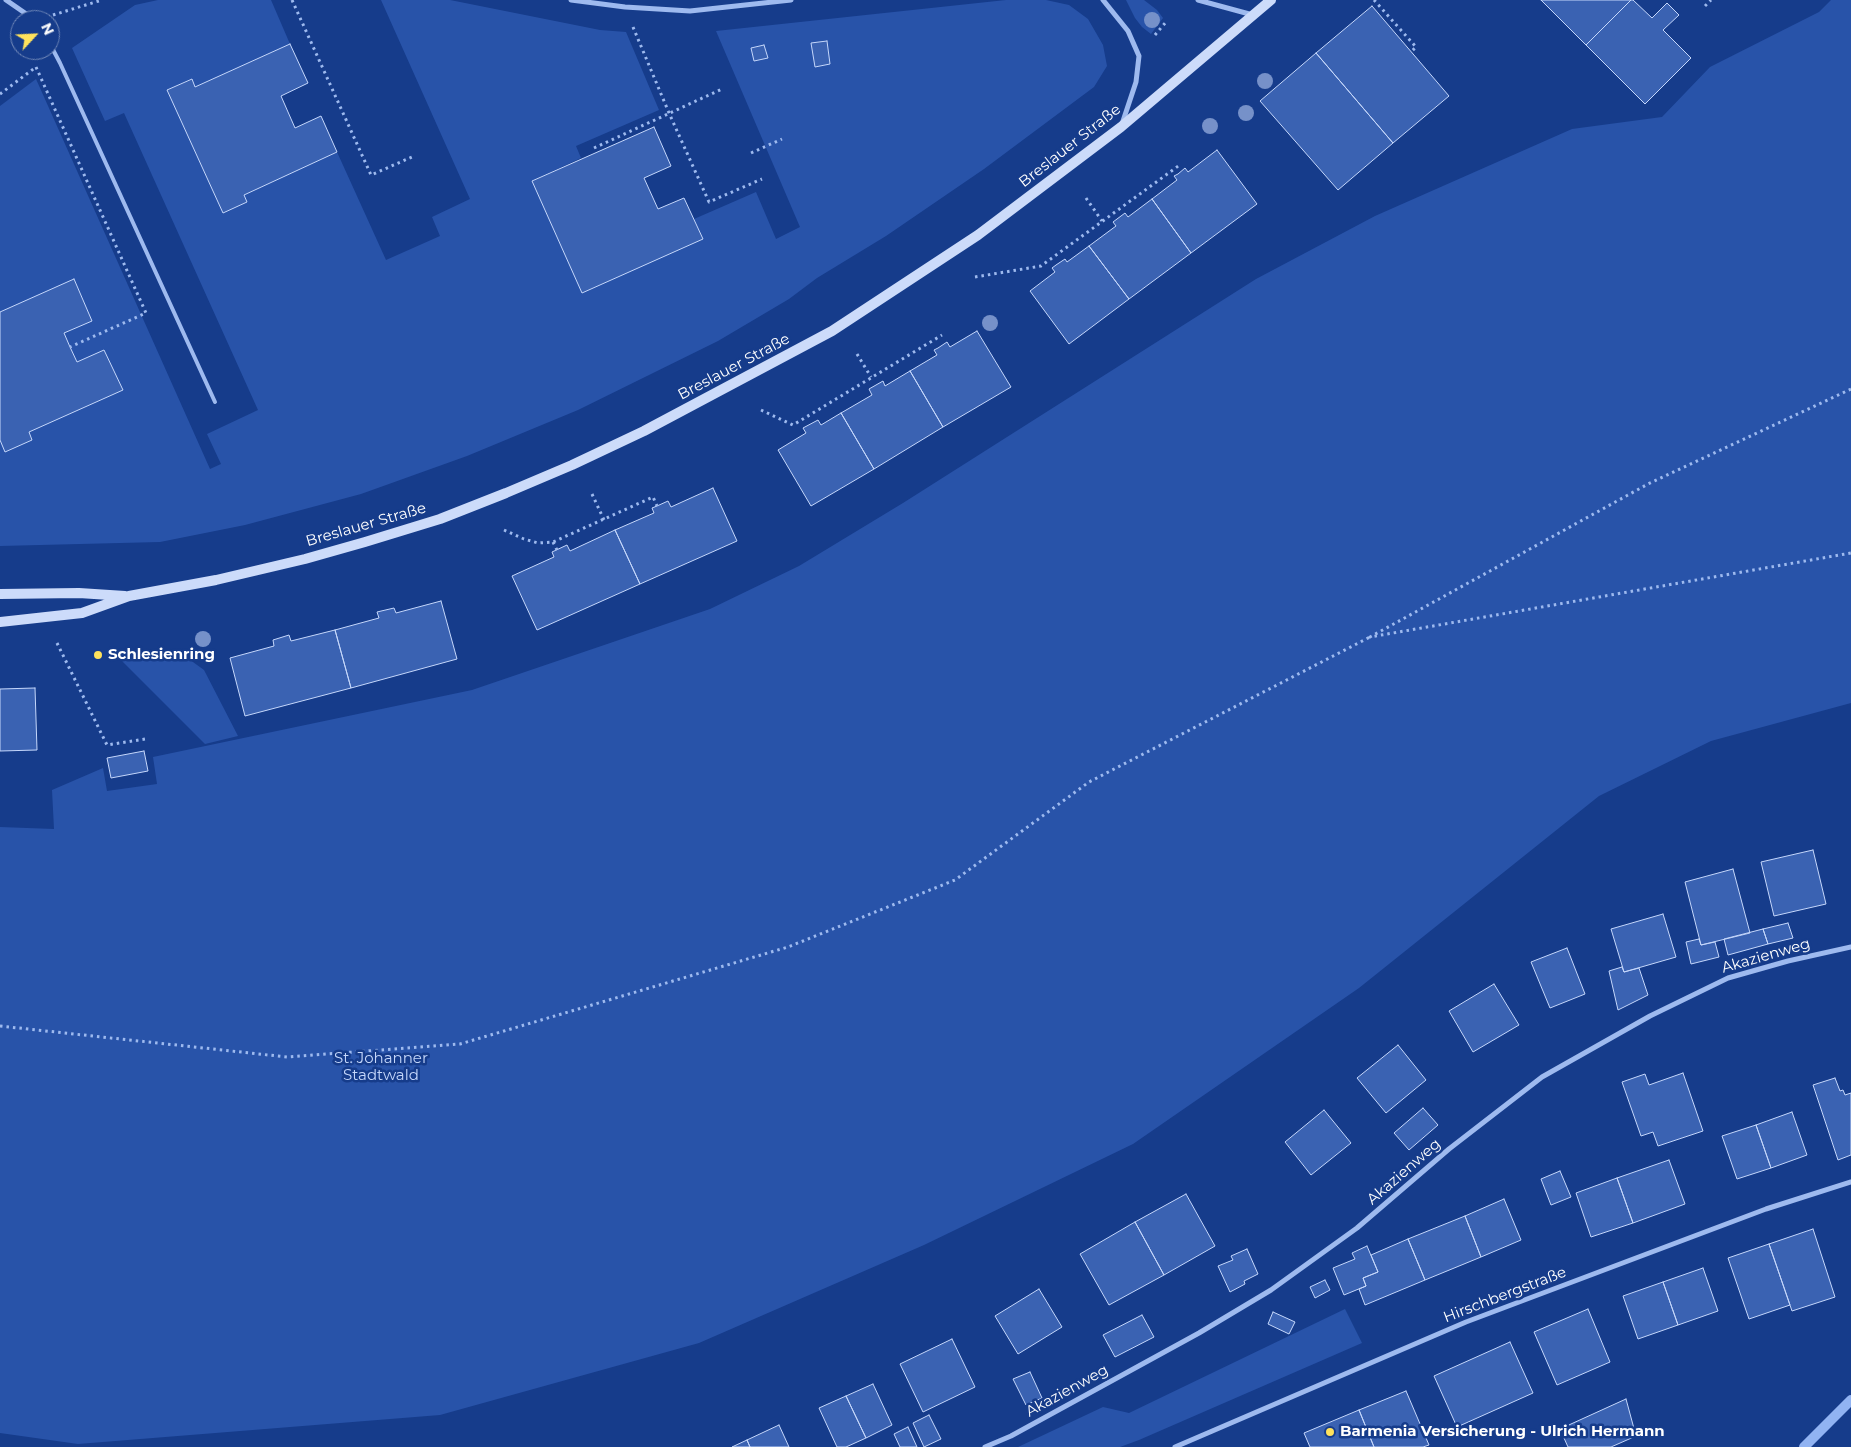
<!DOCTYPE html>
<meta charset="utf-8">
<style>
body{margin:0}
#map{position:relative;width:1851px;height:1447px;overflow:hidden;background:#163c8b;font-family:Montserrat,sans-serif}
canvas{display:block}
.north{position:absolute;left:10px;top:10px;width:50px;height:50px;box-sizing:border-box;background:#163c8b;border:1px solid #738ab9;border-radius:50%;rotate:65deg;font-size:14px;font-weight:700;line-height:20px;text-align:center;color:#fff}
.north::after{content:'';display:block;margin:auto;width:18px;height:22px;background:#ffe25c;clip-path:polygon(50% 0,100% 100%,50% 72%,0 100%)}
</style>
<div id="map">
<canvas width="1851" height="1447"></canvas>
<div class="north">N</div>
</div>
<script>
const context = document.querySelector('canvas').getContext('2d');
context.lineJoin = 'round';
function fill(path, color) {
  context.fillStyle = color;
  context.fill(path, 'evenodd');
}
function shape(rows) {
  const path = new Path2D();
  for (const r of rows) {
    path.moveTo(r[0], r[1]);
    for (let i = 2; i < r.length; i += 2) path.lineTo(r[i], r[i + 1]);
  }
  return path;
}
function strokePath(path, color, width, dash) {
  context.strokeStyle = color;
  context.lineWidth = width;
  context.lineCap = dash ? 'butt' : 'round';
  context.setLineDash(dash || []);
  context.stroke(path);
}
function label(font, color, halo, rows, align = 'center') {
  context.font = font + ' Montserrat,sans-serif';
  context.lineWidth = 5;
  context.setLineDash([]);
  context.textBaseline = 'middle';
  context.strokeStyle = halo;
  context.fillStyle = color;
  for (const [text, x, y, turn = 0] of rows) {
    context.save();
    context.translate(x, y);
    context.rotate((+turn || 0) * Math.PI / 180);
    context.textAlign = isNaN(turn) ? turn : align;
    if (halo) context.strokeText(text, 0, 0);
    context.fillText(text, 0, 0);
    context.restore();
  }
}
const green = shape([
 [158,0,271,0,290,44,195,87,191,79,167,90,244,195,337,152,386,260,440,236,432,217,470,199,381,0,450,0,600,30,626,32,659,110,576,146,581,158,532,181,703,239,694,219,756,192,776,239,800,227,716,31,1006,0,1046,0,1069,5,1088,19,1103,45,1107,66,1094,87,984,169,886,236,817,278,789,299,718,341,578,410,467,456,361,494,245,525,160,542,0,546,0,106,36,79,210,469,221,464,207,434,258,410,124,113,105,121,72,48,135,5],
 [1126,0,1144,0,1157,10,1163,18,1151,34,1142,27,1135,18],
 [1831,0,1851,0,1851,703,1711,741,1599,796,1359,988,1133,1144,924,1245,699,1343,440,1415,78,1444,0,1433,0,827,54,829,52,790,103,768,107,791,157,784,153,757,472,690,710,609,799,566,903,503,1256,279,1375,216,1572,129,1662,117,1710,67,1819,12],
 [166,649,186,657,204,670,238,736,205,744,120,659],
 [1345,1309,1362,1343,1139,1440,1120,1447,1018,1447,1103,1407,1129,1413]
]);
const stream = shape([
 [1804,1447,1851,1400]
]);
const building = shape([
 [1541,0,1631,0,1586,45,1541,0],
 [1631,0,1633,0,1652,18,1667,3,1679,15,1663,30,1691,58,1645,104,1586,45,1631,0],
 [1372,6,1449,96,1393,143,1316,53,1372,6],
 [827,41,830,64,815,67,811,43,827,41],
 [290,44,308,83,281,96,295,128,321,116,337,152,244,195,247,202,223,213,167,90,192,79,195,87,290,44],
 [764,45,768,58,754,61,751,48,764,45],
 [1316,53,1393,143,1338,190,1260,101,1316,53],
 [654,127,671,166,644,178,658,209,684,198,703,239,582,293,532,181,654,127],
 [1217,150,1257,204,1191,253,1152,199,1177,180,1174,176,1178,174,1185,168,1188,172,1217,150],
 [1152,199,1191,253,1129,299,1089,246,1116,226,1113,222,1125,213,1128,217,1152,199],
 [1089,246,1129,299,1069,344,1030,291,1055,272,1052,268,1056,265,1065,259,1067,262,1089,246],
 [74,279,92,321,64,333,70,347,77,362,104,350,123,390,29,432,32,440,5,452,0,440,0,312,74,279],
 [977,331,1011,387,943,427,910,371,937,355,934,350,938,348,947,342,950,347,977,331],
 [910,371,943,427,874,469,841,413,872,395,869,389,883,381,885,386,910,371],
 [841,413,874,469,811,506,778,450,806,433,803,428,818,420,821,425,841,413],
 [713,488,737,541,640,584,615,530,654,513,652,508,657,506,668,501,671,507,713,488],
 [615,530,640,584,537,630,512,576,554,557,552,552,567,545,570,551,615,530],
 [441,601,457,659,351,688,335,630,379,618,377,612,394,608,396,613,441,601],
 [335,630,351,688,245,716,230,658,274,646,273,640,289,635,291,641,335,630],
 [35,688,37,750,0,751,0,689,35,688],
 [144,751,148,771,111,778,107,758,144,751],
 [1813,850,1826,904,1774,916,1761,862,1813,850],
 [1733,869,1750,933,1701,945,1685,882,1733,869],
 [1663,914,1676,957,1624,972,1611,929,1663,914],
 [1788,923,1793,938,1768,944,1763,929,1788,923],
 [1763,929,1768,944,1728,955,1724,939,1763,929],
 [1699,939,1701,945,1715,942,1719,957,1691,964,1686,942,1699,939],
 [1567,948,1585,994,1550,1008,1531,962,1567,948],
 [1622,967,1624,972,1639,968,1648,995,1618,1010,1609,971,1622,967],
 [1494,984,1519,1025,1473,1052,1449,1011,1494,984],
 [1398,1045,1426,1080,1386,1113,1357,1078,1398,1045],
 [1683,1073,1703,1131,1658,1146,1653,1132,1641,1136,1622,1082,1645,1074,1649,1085,1683,1073],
 [1835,1078,1840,1091,1843,1090,1845,1095,1851,1093,1851,1155,1838,1160,1813,1085,1835,1078],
 [1423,1108,1438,1125,1409,1150,1394,1133,1423,1108],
 [1324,1110,1351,1143,1311,1175,1285,1142,1324,1110],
 [1792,1112,1807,1155,1771,1168,1756,1125,1792,1112],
 [1756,1125,1771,1168,1737,1179,1722,1136,1756,1125],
 [1669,1160,1685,1204,1633,1223,1617,1178,1669,1160],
 [1560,1171,1571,1197,1551,1205,1541,1179,1560,1171],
 [1617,1178,1633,1223,1591,1237,1576,1193,1617,1178],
 [1186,1194,1215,1246,1164,1275,1135,1222,1186,1194],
 [1504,1199,1521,1240,1481,1257,1465,1216,1504,1199],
 [1465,1216,1481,1257,1425,1280,1408,1239,1465,1216],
 [1135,1222,1164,1275,1109,1305,1080,1254,1135,1222],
 [1813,1229,1835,1297,1792,1311,1769,1244,1813,1229],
 [1408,1239,1425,1280,1365,1305,1359,1289,1366,1286,1363,1278,1378,1272,1371,1255,1408,1239],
 [1769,1244,1790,1305,1749,1319,1728,1258,1769,1244],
 [1367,1246,1378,1272,1363,1278,1366,1286,1344,1295,1333,1268,1355,1259,1352,1253,1367,1246],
 [1247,1249,1258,1274,1244,1281,1245,1284,1230,1292,1218,1266,1233,1260,1231,1256,1247,1249],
 [1703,1268,1718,1311,1678,1325,1663,1282,1703,1268],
 [1325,1280,1330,1290,1315,1298,1310,1287,1325,1280],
 [1663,1282,1678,1325,1638,1339,1623,1296,1663,1282],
 [1039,1289,1062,1327,1018,1354,995,1316,1039,1289],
 [1588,1309,1610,1362,1557,1385,1534,1332,1588,1309],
 [1273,1312,1295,1322,1289,1334,1268,1324,1273,1312],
 [1142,1315,1154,1337,1115,1357,1103,1335,1142,1315],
 [952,1339,975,1387,923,1412,900,1364,952,1339],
 [1510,1342,1533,1393,1457,1427,1434,1376,1510,1342],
 [1030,1372,1042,1398,1026,1405,1013,1379,1030,1372],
 [873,1384,892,1425,866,1438,846,1396,873,1384],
 [1406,1391,1429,1445,1423,1447,1374,1447,1359,1410,1406,1391],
 [846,1396,866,1438,846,1447,837,1447,819,1408,846,1396],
 [1626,1399,1636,1436,1611,1447,1568,1447,1560,1429,1626,1399],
 [1359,1410,1374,1447,1310,1447,1304,1433,1359,1410],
 [929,1415,941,1439,924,1447,913,1423,929,1415],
 [779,1425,789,1447,750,1447,747,1440,779,1425],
 [908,1427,917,1447,900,1447,894,1434,908,1427],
 [747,1440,750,1447,732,1447,747,1440]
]);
const path = shape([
 [292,0,371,175,412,157],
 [1374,0,1416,47,1411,52],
 [1705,6,1711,0],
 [53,15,102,0],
 [633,27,669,113,709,202,762,179],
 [1155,35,1166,22],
 [36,67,146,313,70,347],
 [0,94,36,67],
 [594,148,722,89],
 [751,153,782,139],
 [1086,198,1102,221],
 [975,277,1041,266,1181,164],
 [857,354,871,377],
 [1851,389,1648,484,1370,637,1851,553],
 [761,410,793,425,942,335],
 [592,494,604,520],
 [504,530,524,539,538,543,553,542,653,497,657,506],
 [553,542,557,550],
 [57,643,107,745,145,739],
 [0,1026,287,1057,460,1044,788,947,955,880,1089,782,1370,637]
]);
const lane = shape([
 [50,44,60,63,215,402]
]);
const street = shape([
 [6,0,35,20],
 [571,0,625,7,690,11,791,0],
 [1103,0,1128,31,1139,56,1136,82,1122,124],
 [1198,0,1253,15],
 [985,1447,1011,1436,1199,1333,1271,1290,1357,1228,1449,1149,1542,1077,1650,1016,1728,978,1788,961,1851,947],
 [1175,1447,1466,1322,1766,1209,1851,1182]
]);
const secondary = shape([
 [0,594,79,593,125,596],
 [0,622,82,613,129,596,216,580,305,559,365,542,440,519,506,493,572,465,644,431,832,331,978,235,1121,127,1271,0]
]);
const trees = [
 [1152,20],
 [1265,81],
 [1246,113],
 [1210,126],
 [990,323],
 [203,639]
];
const markers = [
 [98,655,5,"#ffe25c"],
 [1330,1432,5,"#ffe25c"]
];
const streetNames = [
 ["Breslauer Straße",1070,146,-38],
 ["Breslauer Straße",734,367,-28],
 ["Breslauer Straße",366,525,-16],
 ["Akazienweg",1766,956,-16],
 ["Akazienweg",1404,1172,-41],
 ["Hirschbergstraße",1505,1295,-21],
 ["Akazienweg",1067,1391,-29]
];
const poiNames = [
 ["Schlesienring",108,655],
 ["Barmenia Versicherung - Ulrich Hermann",1340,1432]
];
const parkNames = [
 ["St. Johanner",381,1059],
 ["Stadtwald",381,1076]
];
fill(green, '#2853a9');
strokePath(stream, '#91b3f2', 10);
fill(building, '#3a62b2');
strokePath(building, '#c5d7fb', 1);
strokePath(path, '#9ebaef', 3, [2.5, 4]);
strokePath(lane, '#9ebaef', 4);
strokePath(street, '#9ebaef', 5);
strokePath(secondary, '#ccdbfa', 10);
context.fillStyle = '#7691c9';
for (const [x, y] of trees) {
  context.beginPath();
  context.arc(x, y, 8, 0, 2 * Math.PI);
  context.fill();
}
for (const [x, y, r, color] of markers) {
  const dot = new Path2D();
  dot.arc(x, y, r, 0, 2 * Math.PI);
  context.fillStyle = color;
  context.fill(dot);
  strokePath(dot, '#163c8b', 2);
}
label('15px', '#fff', '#163c8b', streetNames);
label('bold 15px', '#fff', '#163c8b', poiNames, 'left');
label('15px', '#c5d7fb', '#163c8b', parkNames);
</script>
